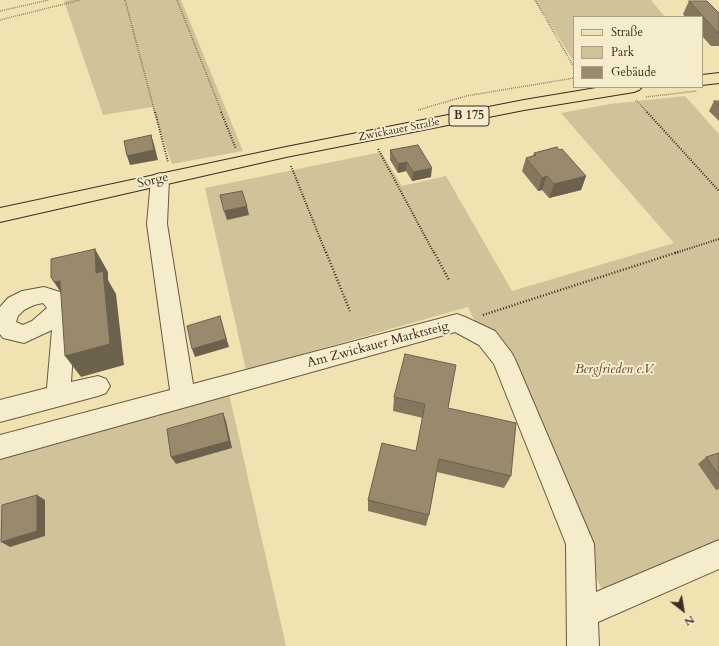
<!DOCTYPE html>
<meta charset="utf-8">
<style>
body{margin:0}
#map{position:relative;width:719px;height:646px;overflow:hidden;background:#f0e2b1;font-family:Cardo,serif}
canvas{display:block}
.legend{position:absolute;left:573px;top:16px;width:130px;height:72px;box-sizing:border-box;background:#f5eccc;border:1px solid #ab9f89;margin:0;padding:5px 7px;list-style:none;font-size:12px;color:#3b2b24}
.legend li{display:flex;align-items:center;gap:8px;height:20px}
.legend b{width:20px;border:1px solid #ab9f89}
.north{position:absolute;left:663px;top:590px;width:40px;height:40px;-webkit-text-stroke:3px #f5eccc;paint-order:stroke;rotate:149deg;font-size:11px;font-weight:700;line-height:16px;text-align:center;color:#3b2b24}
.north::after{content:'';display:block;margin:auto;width:14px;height:18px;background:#3b2b24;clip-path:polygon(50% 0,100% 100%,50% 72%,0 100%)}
</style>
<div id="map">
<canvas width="719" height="646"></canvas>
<ul class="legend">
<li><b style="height:5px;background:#f0e2b1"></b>Straße</li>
<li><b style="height:11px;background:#d1c399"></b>Park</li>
<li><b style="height:11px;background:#998a6d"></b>Gebäude</li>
</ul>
<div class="north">N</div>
</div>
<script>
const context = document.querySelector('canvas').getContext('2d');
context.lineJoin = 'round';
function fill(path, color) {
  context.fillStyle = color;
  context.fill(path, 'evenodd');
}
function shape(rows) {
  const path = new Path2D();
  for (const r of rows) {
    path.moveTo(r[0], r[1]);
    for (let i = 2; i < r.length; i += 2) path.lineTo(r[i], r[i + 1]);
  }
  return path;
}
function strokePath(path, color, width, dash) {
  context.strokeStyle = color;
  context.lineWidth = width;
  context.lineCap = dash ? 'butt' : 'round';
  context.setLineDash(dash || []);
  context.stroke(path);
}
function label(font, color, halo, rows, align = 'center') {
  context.font = font + ' Cardo,serif';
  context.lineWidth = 4;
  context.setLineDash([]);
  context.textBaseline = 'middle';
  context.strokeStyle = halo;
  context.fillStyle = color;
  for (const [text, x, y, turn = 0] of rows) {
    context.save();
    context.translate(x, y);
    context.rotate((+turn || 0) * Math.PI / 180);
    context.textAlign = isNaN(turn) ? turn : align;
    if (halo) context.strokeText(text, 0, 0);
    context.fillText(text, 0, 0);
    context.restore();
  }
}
const green = shape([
 [69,0,181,0,243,151,172,164,152,107,103,115,64,1],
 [535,0,653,0,651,0,665,17,574,17,574,62],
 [685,96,719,134,719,544,603,592,468,307,246,370,205,188,381,152,402,186,446,176,512,291,674,243,561,113,610,104],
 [225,376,286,646,0,646,0,437]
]);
const pathFar2 = shape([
 [125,0,155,113],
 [177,0,222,113],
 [535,0,574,67],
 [0,11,49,0],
 [0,20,80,0],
 [646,97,697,91],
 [636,100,648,113],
 [418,110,466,96,574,78]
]);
const pathFar1 = shape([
 [155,112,168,162],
 [221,112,236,149],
 [647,112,719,191],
 [378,149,434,253],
 [291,166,326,253],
 [675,253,719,239]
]);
const path = shape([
 [326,252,350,311],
 [434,252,449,280],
 [483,315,678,252]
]);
const minor = shape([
 [160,173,166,175,169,179,167,224,193,384,457,314,465,317,495,331,511,352,515,359,594,544,596,592,719,540,719,569,598,622,599,646,567,646,566,544,494,364,479,345,455,332,0,459,0,435,170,390,147,224,151,179,154,175,160,173],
 [44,287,60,292,70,309,75,323,71,382,98,376,106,379,110,386,106,393,98,396,0,422,0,400,47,388,52,330,24,343,3,338,0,334,0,307,8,298,22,291,44,287],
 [43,303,47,308,32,321,23,325,16,322,18,316,24,310,34,305,43,303]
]);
const major = shape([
 [719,73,719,83,702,85,702,75,719,73],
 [602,87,642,87,639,90,634,92,524,110,286,157,0,222,0,208,286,147,524,100,602,87]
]);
const wall = shape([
 [689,1,719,13,719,46,711,46,702,36,702,17,685,17,683,14],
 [714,101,719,101,719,121,709,111],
 [390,150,431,177,412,181,406,171,398,173,390,160],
 [534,153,586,176,581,190,549,198,542,190,538,191,522,171,526,158,533,156],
 [394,397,448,408,511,476,504,488,437,472,429,515,426,526,368,511,368,500,416,451,423,418,393,411],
 [719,453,719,489,716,490,698,464,706,457]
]);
const shadedWall = shape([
 [151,135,154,144,158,160,130,165,127,156],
 [407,162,406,171,398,173,398,164],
 [432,168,431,177,412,181,413,172],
 [547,176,542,190,538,191,542,178],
 [586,176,581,190,549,198,554,184],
 [247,206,249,215,227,220,224,211],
 [95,249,108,272,108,280,116,294,124,365,81,377,65,356],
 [60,281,69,305,54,282],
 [220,316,229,347,195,357,192,349],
 [223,413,226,421,232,448,176,464,171,457],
 [37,495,45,500,45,536,10,547,1,542]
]);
const building = shape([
 [689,1,707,1,719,13,719,33,718,33,689,1],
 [714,101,719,101,719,106,714,101],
 [151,135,154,150,127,156,124,141,151,135],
 [418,145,432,168,413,172,407,162,398,164,390,150,418,145],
 [557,147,559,150,562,149,586,176,554,184,547,176,542,178,526,158,536,155,534,153,557,147],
 [242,191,247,206,224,211,220,195,242,191],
 [95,249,96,273,103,271,110,344,65,356,60,281,54,282,51,277,51,259,95,249],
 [220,316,226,339,192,349,187,326,220,316],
 [405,354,456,365,448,408,516,423,511,476,439,459,429,515,368,500,382,443,416,451,425,404,394,397,405,354],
 [223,413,229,441,171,457,167,429,223,413],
 [719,453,719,475,706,457,719,453],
 [37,495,37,531,1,542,2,505,37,495]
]);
const farStreetnames = [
 ["Zwickauer Straße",399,130,-11]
];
const shields = [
 [469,116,40]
];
const shieldNames = [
 ["B 175",469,116]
];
const streetNames = [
 ["Sorge",153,181,-13],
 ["Am Zwickauer Marktsteig",378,345,-15]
];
const parkNames = [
 ["Bergfrieden e.V.",614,370]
];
fill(green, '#d1c399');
strokePath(minor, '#685947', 2);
strokePath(major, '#3b2b24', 2);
strokePath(pathFar2, '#3b2b24', 1.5, [0.5, 1.5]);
strokePath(pathFar1, '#3b2b24', 2, [1, 1.5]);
strokePath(path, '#3b2b24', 2.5, [1, 2]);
fill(minor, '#f5eccc');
fill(major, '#f0e2b1');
fill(wall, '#84775e');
fill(shadedWall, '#6b614c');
fill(building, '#998a6d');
strokePath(building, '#6b614c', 1);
label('11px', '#3b2b24', '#f5eccc', farStreetnames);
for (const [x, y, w] of shields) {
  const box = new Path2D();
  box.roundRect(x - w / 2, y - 10, w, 20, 3);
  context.fillStyle = '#f5eccc';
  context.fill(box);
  strokePath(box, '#3b2b24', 1);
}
label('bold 12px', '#3b2b24', null, shieldNames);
label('13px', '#3b2b24', '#f5eccc', streetNames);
label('italic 13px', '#59493b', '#f5eccc', parkNames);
</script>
